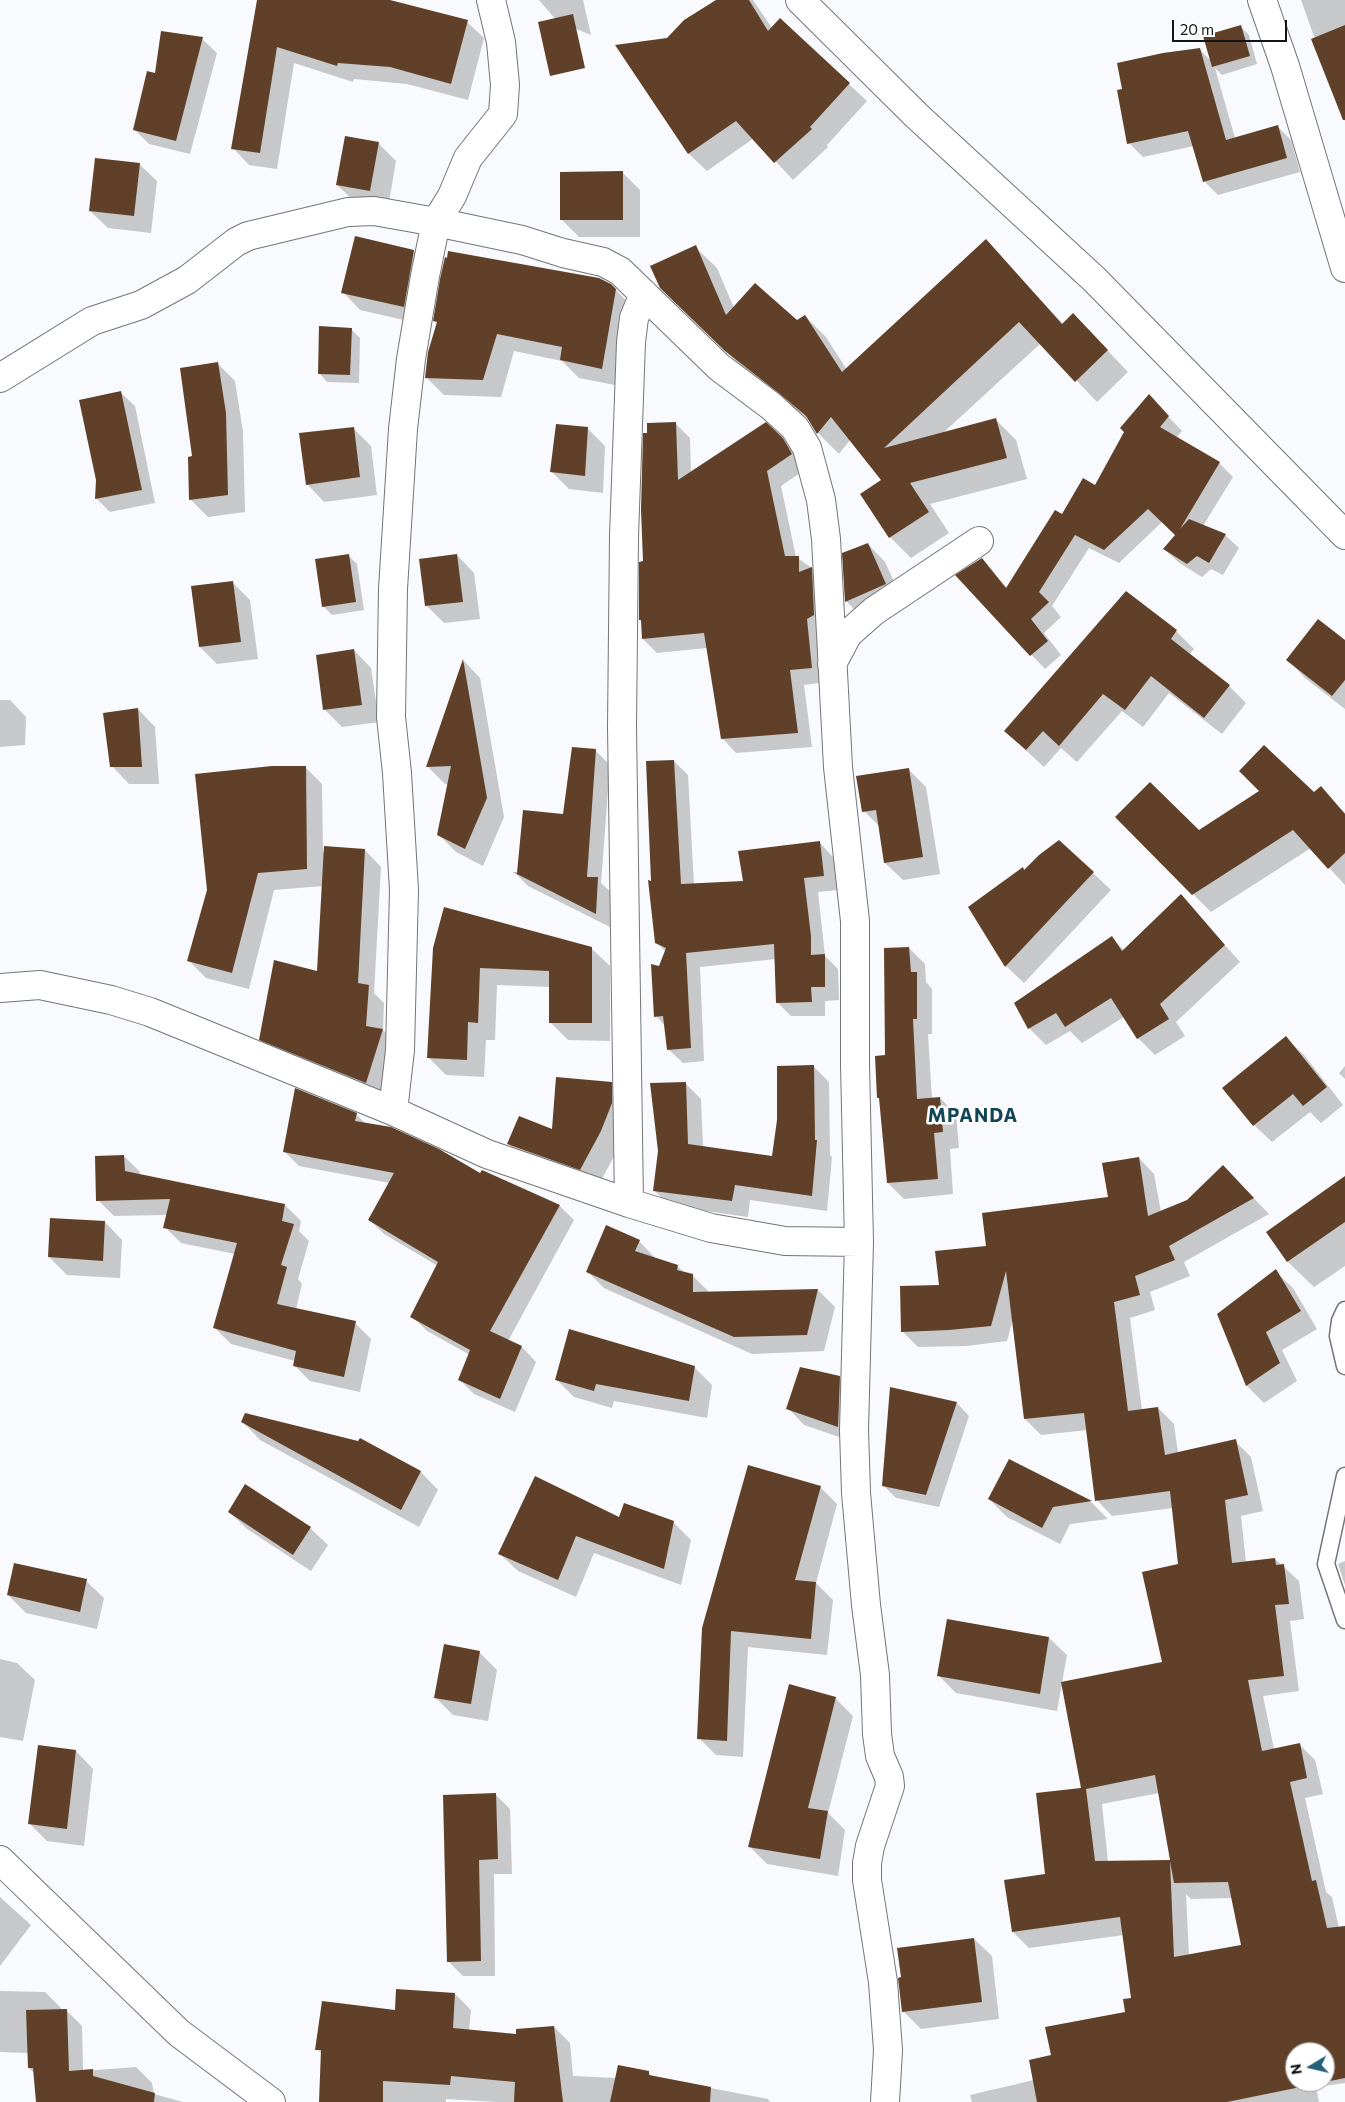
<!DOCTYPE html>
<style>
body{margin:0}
#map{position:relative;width:1345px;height:2102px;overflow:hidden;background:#f9fafd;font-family:Commissioner,sans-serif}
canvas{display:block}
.north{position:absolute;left:1285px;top:2042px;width:50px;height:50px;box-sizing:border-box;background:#fff;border:1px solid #a1a1a1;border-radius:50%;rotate:261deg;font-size:14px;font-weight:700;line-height:20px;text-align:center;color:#131415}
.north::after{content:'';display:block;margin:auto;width:18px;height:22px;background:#226177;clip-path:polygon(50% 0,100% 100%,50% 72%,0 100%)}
.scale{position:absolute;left:1172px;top:20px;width:115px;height:22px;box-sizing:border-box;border:2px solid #131415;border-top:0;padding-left:6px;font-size:15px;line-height:18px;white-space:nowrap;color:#131415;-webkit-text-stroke:4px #fff;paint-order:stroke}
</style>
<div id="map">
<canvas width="1345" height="2102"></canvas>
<div class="north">N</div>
<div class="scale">20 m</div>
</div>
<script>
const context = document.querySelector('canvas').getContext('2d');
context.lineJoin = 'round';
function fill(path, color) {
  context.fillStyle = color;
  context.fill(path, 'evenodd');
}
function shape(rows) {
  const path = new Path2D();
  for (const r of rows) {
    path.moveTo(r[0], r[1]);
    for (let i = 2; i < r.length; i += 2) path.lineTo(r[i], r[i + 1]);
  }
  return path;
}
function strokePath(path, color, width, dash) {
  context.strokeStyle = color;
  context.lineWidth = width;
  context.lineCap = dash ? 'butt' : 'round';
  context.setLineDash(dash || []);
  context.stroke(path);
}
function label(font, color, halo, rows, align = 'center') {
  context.font = font + ' Commissioner,sans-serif';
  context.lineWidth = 5;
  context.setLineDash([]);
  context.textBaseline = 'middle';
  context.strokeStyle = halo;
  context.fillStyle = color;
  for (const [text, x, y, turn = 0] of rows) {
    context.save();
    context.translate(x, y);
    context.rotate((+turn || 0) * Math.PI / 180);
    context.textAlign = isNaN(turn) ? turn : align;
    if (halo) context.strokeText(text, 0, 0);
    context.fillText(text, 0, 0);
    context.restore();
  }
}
const shadow = shape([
 [258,0,385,0,467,22,484,38,468,100,407,84,354,79,353,82,294,63,277,169,249,165,233,148],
 [539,0,583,0,591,35,557,21],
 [718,0,753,0,772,28,780,20,867,101,827,145,828,147,793,180,754,138,707,171,689,154,617,46,667,39],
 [1301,0,1345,0,1345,121,1313,40,1315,39],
 [1240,26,1249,35,1257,64,1222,75,1215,68,1235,138,1277,126,1291,140,1300,172,1218,195,1204,181,1194,146,1143,157,1129,143,1124,90,1200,50,1212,62],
 [202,39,217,53,190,154,149,144,134,129,156,75],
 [378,143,396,161,388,208,355,202,337,185],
 [139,164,157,181,151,233,108,228,90,211],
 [622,172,640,190,640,237,579,237,561,219],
 [986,241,1063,324,1073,314,1128,372,1097,402,1041,343,943,433,995,419,1016,440,1027,479,930,504,949,533,911,558,890,537,883,481,850,440,839,454,818,433,810,420,747,372,683,309,695,247,717,268,734,308,797,322,805,316,826,337,847,370],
 [414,251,431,269,421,324,360,310,343,292],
 [616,290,633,308,620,386,579,378,562,361,514,351,501,397,444,395,426,377,438,324,435,321],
 [351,329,360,338,359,383,327,382,319,373],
 [218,364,235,381,243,432,245,512,208,517,191,500,193,457],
 [120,392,135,406,155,503,110,512,96,498],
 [1162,410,1182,431,1176,438,1219,463,1233,477,1203,526,1225,535,1239,548,1223,575,1211,569,1202,577,1178,562,1165,549,1176,535,1162,522,1119,563,1089,548,1052,606,1061,617,1044,633,1061,655,1045,669,957,576,982,560,1007,588,1063,516,1095,486],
 [675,423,690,438,691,473,782,439,797,454,806,469,781,486,796,557,812,568,826,582,826,682,804,685,812,747,736,753,722,738,707,648,657,653,643,639,642,622,640,620,645,562],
 [353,428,371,446,377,495,324,502,307,484],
 [587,428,605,446,603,493,569,489,551,471],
 [868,544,885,562,903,601,864,619,846,601],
 [348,555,357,564,364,610,332,615,323,606],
 [457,555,474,573,480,619,444,623,426,605],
 [232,582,250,600,258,659,217,664,200,647],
 [1176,631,1194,649,1189,655,1229,686,1246,703,1222,734,1169,693,1143,727,1122,711,1077,762,1061,748,1044,767,1005,731],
 [1345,642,1345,709,1305,678,1288,660],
 [354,650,371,668,379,722,342,727,325,710],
 [464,661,480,678,504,817,483,866,456,852,438,834,449,784,445,784,427,766],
 [0,700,10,700,26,717,25,745,0,747],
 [138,709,155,727,159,784,129,784,112,766],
 [573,748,596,751,610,765,601,883,612,893,610,927,528,886,516,874,519,874,564,815],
 [674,761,688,775,694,885,745,882,819,842,833,857,837,890,818,892,825,956,838,969,839,1000,825,1001,825,1016,791,1016,777,1002,776,959,700,967,704,1061,683,1063,668,1049,666,1027,656,1016,660,967,666,952,656,942,652,882],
 [305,767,322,784,323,852,365,850,381,867,374,993,384,1003,383,1030,399,1046,383,1099,277,1056,260,1039,318,972,323,886,274,890,249,989,206,978,189,961],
 [908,769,926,787,940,874,903,880,885,863,880,827,864,811],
 [1321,788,1345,813,1345,885,1311,848,1211,912,1116,817,1198,832,1314,794],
 [1023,868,1025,871,1093,873,1111,890,1024,983,1006,966,970,907],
 [1181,896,1240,962,1176,1022,1185,1036,1155,1055,1138,1038,1124,1017,1082,1043,1070,1031,1046,1045,1029,1028,1112,938,1125,951],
 [434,948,592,949,610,966,610,1041,568,1040,551,1023,550,987,497,985,495,1040,486,1040,484,1077,446,1075,429,1058],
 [909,948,925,964,926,982,932,989,932,1034,928,1034,932,1099,940,1098,956,1114,959,1148,950,1149,953,1194,904,1199,888,1183,881,1100,878,1097],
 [1286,1038,1304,1055,1343,1105,1321,1123,1310,1112,1272,1142,1254,1125,1224,1088],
 [813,1066,829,1082,830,1155,832,1157,827,1211,750,1200,748,1217,670,1206,654,1190,685,1083,701,1099,703,1147,774,1157],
 [1345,1066,1345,1079,1339,1073],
 [611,1083,629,1101,618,1149,598,1186,526,1162,509,1144,554,1131],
 [356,1114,366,1124,480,1174,482,1172,560,1206,574,1220,508,1341,522,1347,536,1362,515,1412,474,1394,459,1379,470,1355,427,1331,412,1316,438,1266,384,1234,369,1219,390,1183,299,1166,284,1151],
 [124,1156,140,1172,140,1175,285,1205,301,1221,299,1231,309,1241,298,1279,302,1284,296,1309,355,1323,371,1339,360,1392,310,1381,294,1365,295,1361,231,1344,215,1328,235,1254,181,1243,165,1227,167,1215,114,1216,98,1200],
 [1139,1158,1154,1174,1161,1212,1239,1183,1269,1214,1184,1262,1190,1276,1150,1292,1155,1310,1130,1318,1142,1410,1158,1408,1174,1424,1178,1453,1235,1441,1251,1457,1263,1511,1241,1516,1246,1563,1275,1559,1299,1581,1304,1619,1290,1621,1299,1691,1263,1696,1274,1749,1299,1744,1315,1760,1323,1794,1305,1798,1326,1892,1332,1897,1339,1928,1345,1927,1345,2083,1316,2087,1319,2102,972,2102,970,2095,1034,2080,1052,2056,1126,2013,1132,1999,1124,1935,1029,1948,1013,1932,1046,1876,1082,1789,1062,1683,1057,1711,956,1693,938,1675,1049,1638,1067,1655,1062,1683,1163,1663,1180,1565,1173,1508,1112,1516,1097,1500,1087,1430,1041,1435,1025,1419,1013,1319,1007,1341,966,1346,918,1347,902,1331,940,1286,987,1247,1109,1198],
 [1159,1793,1171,1861,1108,1862,1102,1804],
 [1186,1894,1191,1899,1233,1898,1242,1946,1189,1956],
 [1295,2052,1325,2052,1325,2082,1295,2082],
 [1345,1178,1345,1266,1314,1287,1288,1262,1267,1232],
 [105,1222,122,1240,120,1278,67,1275,49,1257],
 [639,1241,656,1259,677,1266,685,1273,692,1275,709,1292,818,1290,835,1307,824,1351,752,1354,604,1288,587,1271],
 [1275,1271,1293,1288,1317,1329,1282,1350,1297,1381,1264,1403,1247,1386,1219,1314],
 [694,1367,712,1385,707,1418,614,1401,612,1408,574,1397,556,1379],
 [839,1377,856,1393,854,1442,804,1425,788,1408],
 [957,1403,969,1416,939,1507,896,1498,883,1485],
 [243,1422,370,1445,421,1472,438,1490,419,1527,260,1440],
 [1010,1460,1091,1502,1108,1519,1070,1524,1060,1544,1007,1517,989,1499],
 [820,1487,837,1504,816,1583,833,1600,827,1655,748,1647,743,1757,716,1755,699,1738,703,1628],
 [229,1512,310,1528,328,1545,311,1571,247,1529],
 [620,1518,673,1522,691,1540,681,1585,594,1553,576,1597,518,1571,500,1554],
 [1345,1561,1345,1585,1338,1564],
 [86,1581,104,1598,97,1629,26,1613,8,1595],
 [479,1652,497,1670,488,1721,453,1715,436,1698],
 [0,1659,17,1663,35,1680,23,1741,0,1737],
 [790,1686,836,1699,853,1716,828,1813,845,1830,838,1876,767,1864,749,1846],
 [76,1751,93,1769,84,1846,47,1841,30,1824],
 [495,1794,510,1809,512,1874,494,1874,495,1976,463,1976,448,1961],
 [0,1897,31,1925,0,1966],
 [974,1939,992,1956,999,2019,921,2029,903,2011],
 [0,1991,45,1992,61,2008,61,2010,66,2010,82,2026,83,2071,136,2067,152,2083,154,2094,183,2102,37,2102,35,2074,29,2068,29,2053,0,2052],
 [455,1994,471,2010,469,2031,517,2036,554,2027,570,2043,573,2076,616,2078,649,2073,653,2077,768,2099,770,2102,497,2102,446,2099,446,2102,320,2102,322,2054,317,2049,396,2012]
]);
const building = shape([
 [257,0,390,0,468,20,451,84,390,67,338,63,337,66,277,47,260,153,231,149],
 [716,0,749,0,768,31,780,18,850,83,810,127,812,129,774,163,736,121,688,154,615,45,667,38,684,20],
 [573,14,585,68,550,76,538,22],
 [1241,25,1250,56,1212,67,1203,36],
 [1345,25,1345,120,1343,120,1311,39],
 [161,31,203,37,176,141,133,130,147,71,155,73],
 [1200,48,1226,140,1278,125,1287,158,1203,182,1188,131,1127,144,1117,90,1122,89,1117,63,1163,53],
 [345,136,379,142,370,191,336,185],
 [95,158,140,163,134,216,89,211],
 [623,171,623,220,560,220,560,172],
 [355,236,414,250,404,307,341,293],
 [986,239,1062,324,1073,313,1108,350,1075,382,1019,322,884,448,996,418,1007,458,910,483,929,512,889,538,860,494,881,480,831,417,817,434,806,416,780,394,725,351,660,288,650,266,696,245,726,315,755,283,797,320,805,315,842,372],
 [448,251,599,278,611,284,616,289,602,369,560,360,562,347,497,334,483,380,425,378,428,352,437,322,433,321,440,279,445,257,447,258],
 [319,326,352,328,350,375,318,374],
 [218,362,226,413,228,495,189,500,188,457,192,456,180,368],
 [121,391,142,490,95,499,96,480,79,400],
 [1149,394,1169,416,1160,427,1220,462,1180,529,1189,519,1226,534,1209,563,1197,556,1187,564,1163,549,1175,535,1148,509,1104,550,1075,535,1039,592,1049,602,1031,619,1048,641,1030,656,955,575,982,558,1006,588,1055,510,1062,514,1083,478,1095,485,1124,432,1120,428],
 [676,422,678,480,766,422,783,438,792,454,767,471,785,556,799,556,799,572,812,567,814,615,807,619,812,668,790,670,798,733,721,739,704,633,642,639,641,620,639,620,639,562,643,561,641,510,643,433,647,433,647,423],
 [556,424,588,427,585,476,550,472],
 [354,427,360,477,306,485,299,433],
 [868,543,886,584,845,602,842,553],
 [349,554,356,602,322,607,315,559],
 [457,554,463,602,425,606,419,559],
 [233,581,241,642,199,647,191,586],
 [1126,591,1177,630,1171,639,1230,685,1204,718,1151,676,1125,710,1103,694,1059,746,1043,731,1026,750,1004,731],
 [1318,619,1345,640,1345,680,1332,696,1286,660],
 [354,649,362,705,323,710,316,655],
 [463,659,487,798,465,849,437,835,451,766,426,767],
 [138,708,142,767,110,767,103,713],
 [1264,745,1314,792,1321,786,1345,814,1345,853,1328,869,1293,830,1192,895,1115,817,1150,782,1199,830,1259,791,1239,771],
 [572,747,596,749,587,877,598,877,596,914,513,872,517,873,523,810,563,814],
 [674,760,681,884,743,881,738,851,820,841,824,876,804,878,811,936,811,955,825,954,825,987,811,987,812,1002,776,1003,774,944,686,953,691,1048,667,1050,663,1016,654,1017,651,964,659,966,666,948,655,943,648,880,651,881,646,761],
 [272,766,306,766,307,869,258,873,232,973,187,961,207,890,195,774],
 [909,768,923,857,884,863,876,810,862,812,856,776],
 [1059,840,1094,872,1005,967,968,907,1023,867,1024,870,1039,855],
 [324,846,365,849,358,983,369,985,366,1026,383,1029,366,1083,259,1040,274,960,317,971],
 [1181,894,1225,945,1160,1004,1169,1019,1137,1039,1111,998,1065,1027,1056,1013,1028,1029,1014,1003,1112,936,1122,951],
 [444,907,592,947,592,1023,549,1023,549,971,480,968,478,1023,468,1022,467,1060,427,1058,433,948],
 [909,947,911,972,917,972,917,1019,913,1019,917,1099,940,1097,943,1132,934,1133,938,1179,887,1183,879,1098,877,1098,875,1056,885,1055,884,948],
 [1286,1036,1327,1087,1303,1106,1293,1094,1253,1126,1222,1088],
 [814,1065,815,1140,817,1140,812,1196,735,1185,732,1201,653,1191,658,1151,650,1083,686,1082,688,1144,772,1156,777,1120,777,1066],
 [556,1077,612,1082,612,1103,601,1131,580,1170,507,1144,519,1116,552,1129],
 [295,1088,357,1113,355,1121,391,1127,439,1149,480,1173,482,1170,560,1205,490,1331,522,1346,500,1399,458,1380,470,1350,410,1317,438,1262,368,1220,394,1173,283,1152],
 [124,1155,125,1171,285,1204,282,1221,294,1224,281,1265,287,1267,277,1304,356,1321,344,1377,293,1366,296,1351,213,1328,237,1243,163,1228,170,1199,96,1201,95,1156],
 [1139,1157,1148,1216,1187,1200,1223,1165,1254,1198,1169,1246,1175,1260,1135,1276,1140,1295,1114,1302,1128,1411,1158,1407,1165,1455,1236,1439,1248,1495,1225,1500,1232,1563,1275,1558,1276,1565,1284,1564,1289,1604,1275,1605,1284,1676,1248,1680,1262,1751,1300,1743,1307,1778,1290,1782,1312,1881,1316,1880,1327,1928,1345,1926,1345,2078,1227,2102,1037,2102,1029,2060,1051,2055,1045,2027,1125,2012,1123,1999,1131,1998,1120,1917,1012,1932,1004,1880,1045,1874,1036,1793,1081,1788,1061,1682,1162,1662,1142,1572,1178,1564,1170,1491,1095,1501,1084,1413,1024,1419,1006,1271,991,1326,949,1330,901,1332,900,1286,939,1285,935,1251,986,1246,982,1213,1108,1197,1102,1163],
 [1155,1775,1170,1860,1095,1861,1086,1789],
 [1170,1861,1174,1883,1228,1882,1241,1945,1174,1957],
 [1295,2052,1325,2052,1325,2082,1295,2082],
 [1345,1176,1345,1222,1287,1262,1266,1232],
 [50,1218,105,1221,103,1261,48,1257],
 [606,1225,640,1240,635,1251,678,1265,677,1270,693,1274,693,1292,818,1289,807,1335,734,1337,586,1272],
 [1276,1269,1301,1311,1266,1332,1280,1363,1246,1386,1217,1314],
 [569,1329,695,1366,689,1401,596,1384,594,1391,555,1380],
 [800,1367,840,1376,838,1427,786,1409],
 [890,1387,957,1402,926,1495,882,1486],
 [245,1413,358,1441,360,1438,421,1471,401,1510,241,1422],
 [1009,1459,1092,1501,1053,1507,1042,1528,988,1499],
 [748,1465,821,1486,795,1580,816,1582,811,1639,731,1631,727,1741,697,1739,702,1628],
 [535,1476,619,1517,624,1503,674,1521,664,1569,576,1536,558,1580,498,1554],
 [245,1484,311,1527,293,1555,228,1512],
 [14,1563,87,1579,80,1612,7,1595],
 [947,1619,1049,1637,1040,1694,937,1676],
 [444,1644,480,1651,471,1704,434,1698],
 [789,1684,836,1697,808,1808,828,1811,820,1859,748,1847],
 [38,1745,76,1750,67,1829,28,1824],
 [496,1793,498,1859,479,1860,481,1961,447,1962,443,1795],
 [974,1938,982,2002,902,2012,898,1978,901,1977,897,1948],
 [396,1989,455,1993,453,2028,516,2034,516,2029,554,2026,563,2102,514,2102,515,2082,451,2076,450,2085,383,2081,383,2102,319,2102,321,2050,315,2050,322,2001,395,2010],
 [67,2009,69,2071,93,2069,93,2076,155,2093,154,2102,36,2102,33,2068,28,2068,26,2010],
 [618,2065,649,2071,649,2075,711,2087,710,2102,610,2102]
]);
const lane = shape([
 [1345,1310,1340,1321,1338,1336,1345,1366],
 [1345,1476,1326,1564,1345,1620]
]);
const street = shape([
 [491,0,501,42,505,85,503,114,468,158,452,196,436,222,522,240,563,253,603,262,620,271,719,367,771,406,795,428,807,448,821,500,826,539,838,767,855,921,855,1064,859,1242,854,1430,856,1493,866,1605,875,1675,877,1734,880,1756,889,1777,890,1786,870,1846,867,1863,867,1880,883,1982,888,2050,885,2102],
 [800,0,917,116,1094,279,1345,535],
 [0,378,92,321,141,305,187,280,236,242,248,236,348,212,374,211,436,222,425,276,411,359,403,429,393,589,391,717,397,773,404,890,400,1050,393,1111],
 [832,664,848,634,874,611,979,541],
 [0,988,40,985,111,1000,150,1012,393,1111,487,1154,629,1203,711,1228,785,1241,859,1242],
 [629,1203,622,727,624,536,631,342,634,318,644,294]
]);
const secondary = shape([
 [1262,0,1285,66,1345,268],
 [0,1860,179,2033,271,2102]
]);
const districtNames = [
 ["MPANDA",973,1116]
];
fill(shadow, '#0003');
fill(building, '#604028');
strokePath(lane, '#747577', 19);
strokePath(street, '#747577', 30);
strokePath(secondary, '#747577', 30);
strokePath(lane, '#fff', 16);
strokePath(street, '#fff', 28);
strokePath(secondary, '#fff', 28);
context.letterSpacing = '1px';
label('bold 19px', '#114556', '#fff', districtNames);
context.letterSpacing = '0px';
</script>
